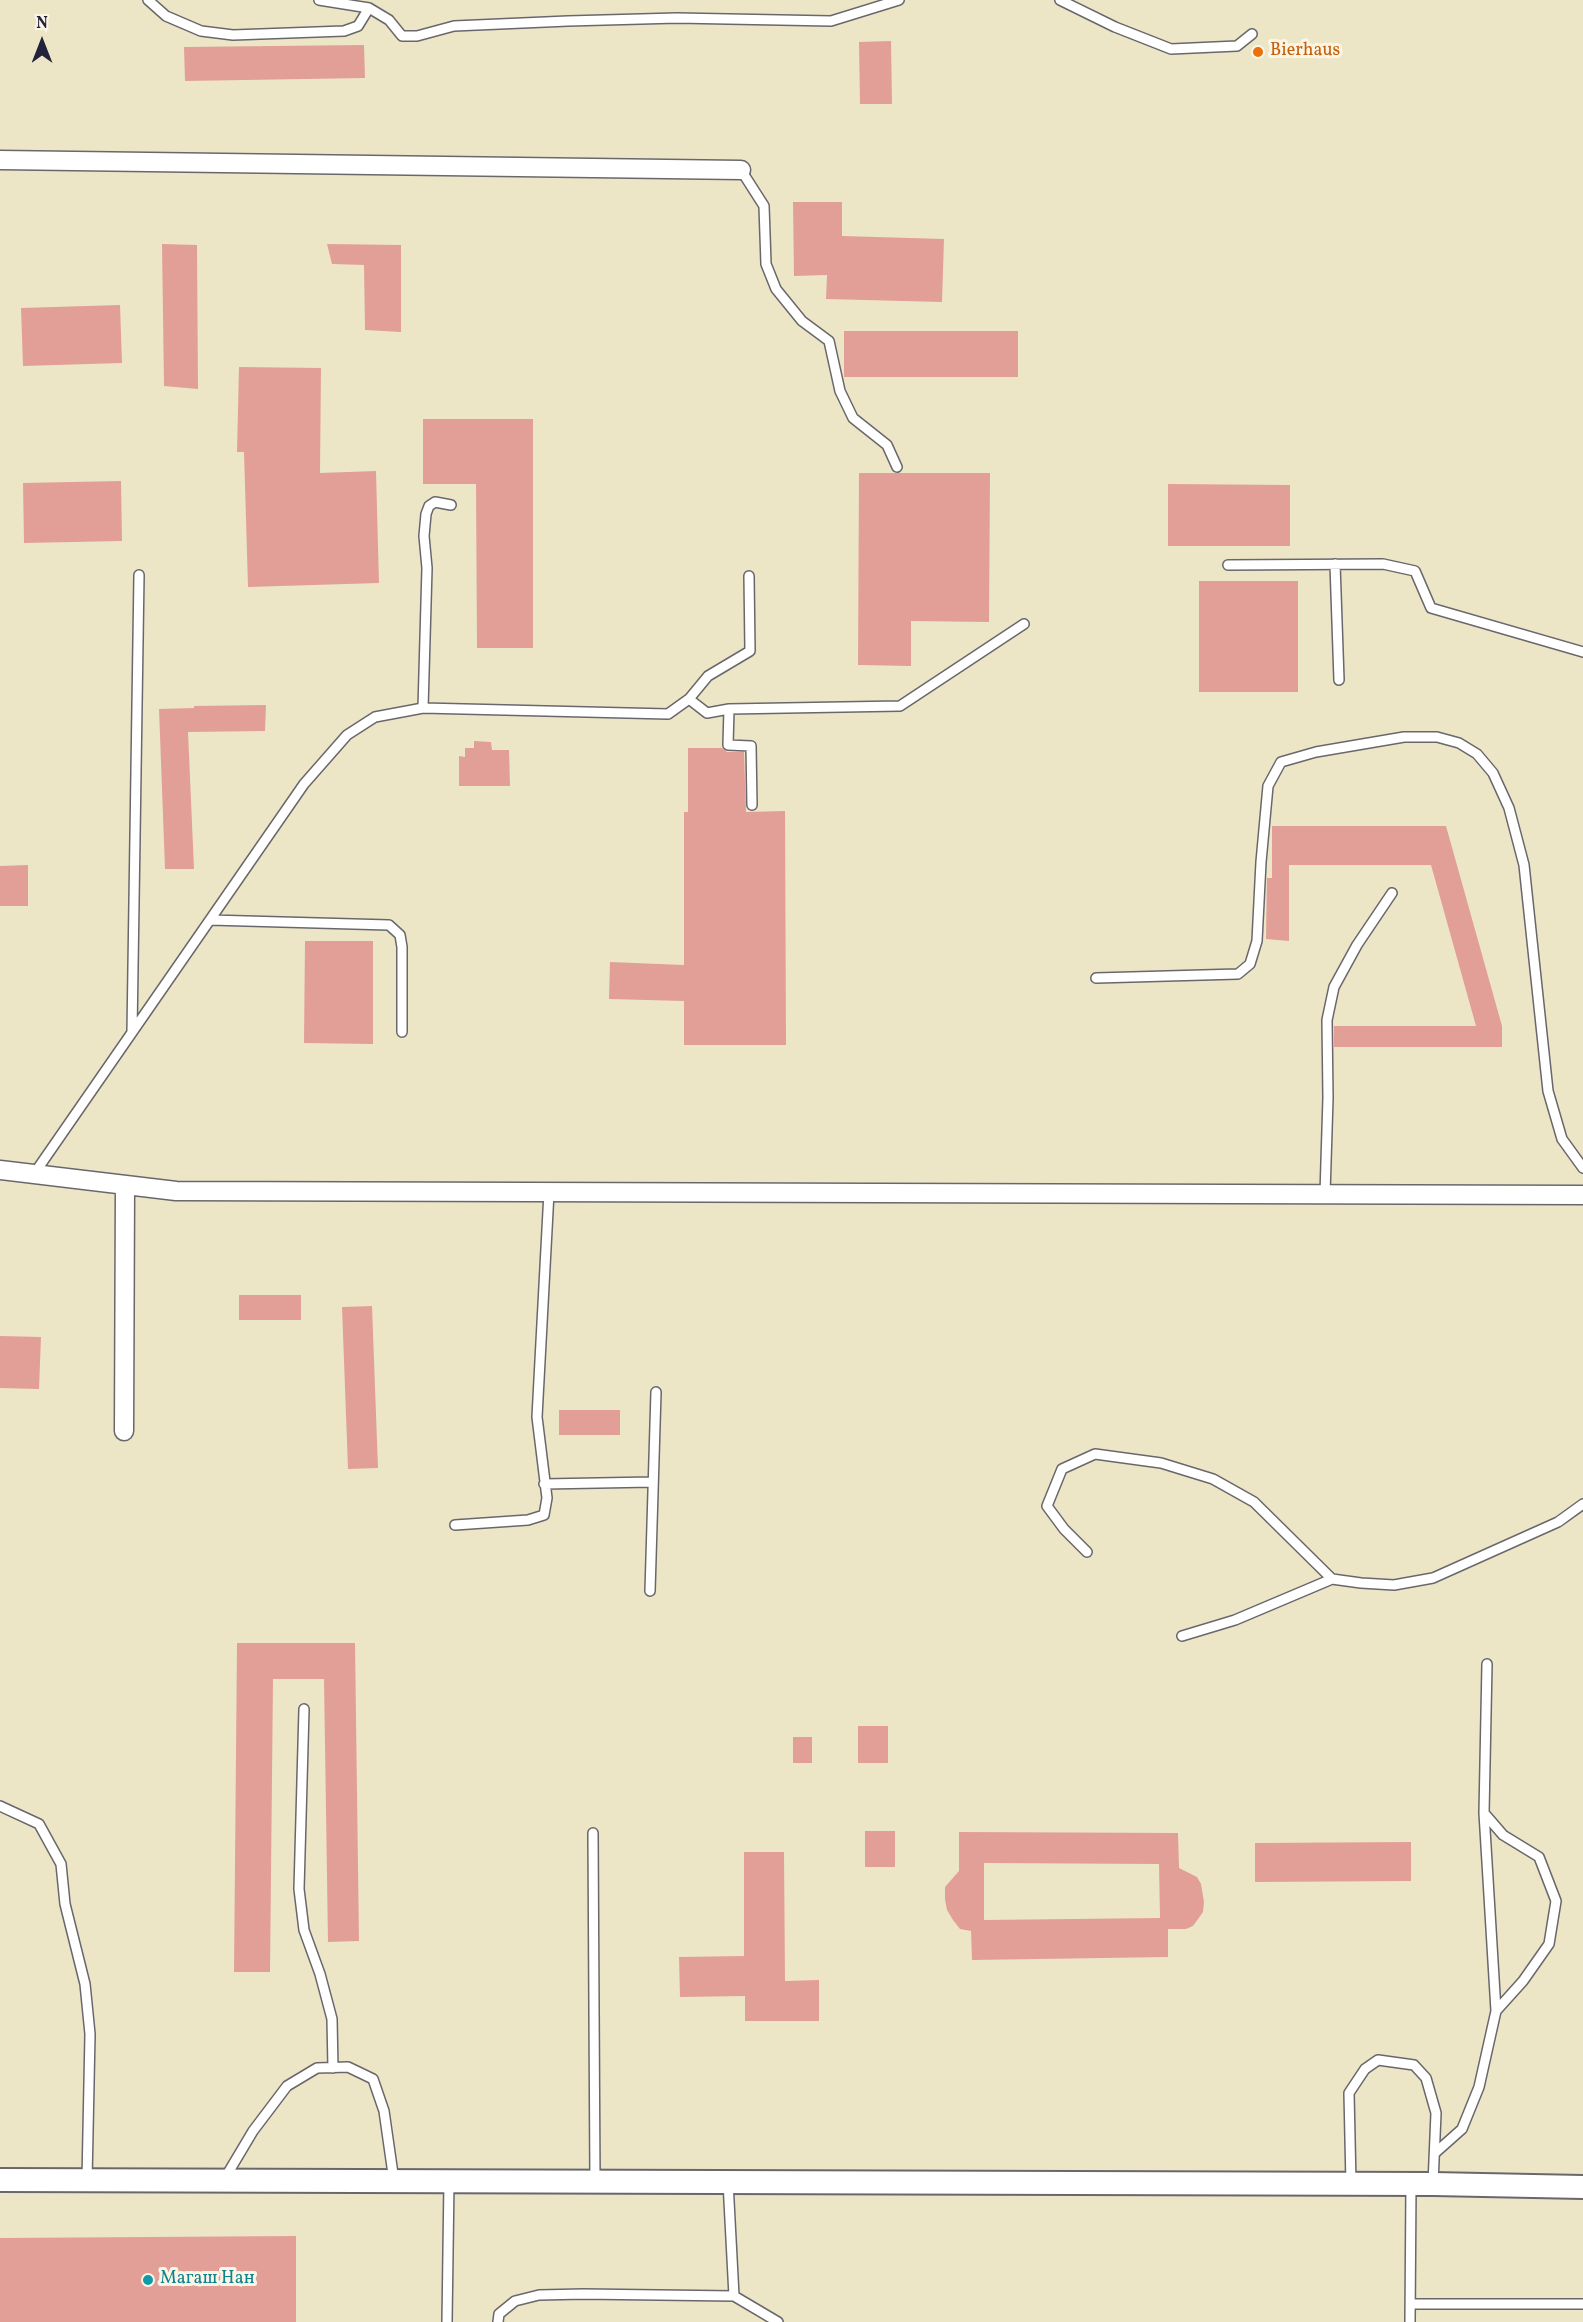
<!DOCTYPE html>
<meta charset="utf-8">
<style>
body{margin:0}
#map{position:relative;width:1583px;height:2322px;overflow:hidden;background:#ece6c7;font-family:Vollkorn,serif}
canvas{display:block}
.north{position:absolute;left:12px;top:12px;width:60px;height:60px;-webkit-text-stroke:4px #fcf5e5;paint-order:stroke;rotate:0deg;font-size:16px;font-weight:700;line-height:24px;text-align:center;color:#22223b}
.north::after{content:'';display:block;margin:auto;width:21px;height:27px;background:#22223b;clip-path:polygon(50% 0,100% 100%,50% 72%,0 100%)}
</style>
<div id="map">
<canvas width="1583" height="2322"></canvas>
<div class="north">N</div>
</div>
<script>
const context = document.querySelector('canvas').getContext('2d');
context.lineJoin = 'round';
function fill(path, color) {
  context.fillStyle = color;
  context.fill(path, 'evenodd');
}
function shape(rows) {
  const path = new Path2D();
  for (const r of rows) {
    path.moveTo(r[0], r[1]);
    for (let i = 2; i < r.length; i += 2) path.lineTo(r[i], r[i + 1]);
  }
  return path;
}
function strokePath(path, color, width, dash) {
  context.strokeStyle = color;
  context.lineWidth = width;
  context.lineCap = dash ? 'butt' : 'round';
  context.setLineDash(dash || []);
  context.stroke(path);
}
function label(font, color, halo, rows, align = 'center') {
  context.font = font + ' Vollkorn,serif';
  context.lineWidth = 6;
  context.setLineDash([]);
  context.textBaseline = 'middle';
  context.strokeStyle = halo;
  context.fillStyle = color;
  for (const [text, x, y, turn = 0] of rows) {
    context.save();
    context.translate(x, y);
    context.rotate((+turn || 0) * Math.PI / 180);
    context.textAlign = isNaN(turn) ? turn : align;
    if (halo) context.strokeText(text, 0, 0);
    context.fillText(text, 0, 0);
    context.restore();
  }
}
const building = shape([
 [891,41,892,104,860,104,859,42],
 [364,45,365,78,185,81,184,47],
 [793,202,842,202,842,236,944,239,942,302,826,299,827,275,794,276],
 [162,244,197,245,198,389,164,386],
 [327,244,401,245,401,332,365,330,364,265,332,264],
 [120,305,122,363,23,366,21,308],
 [844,331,1018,331,1018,377,844,377],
 [239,367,321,368,320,473,376,471,379,583,248,587,244,452,237,452],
 [423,419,533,419,533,648,477,648,476,484,423,484],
 [859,473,990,473,989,622,911,621,911,666,858,665],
 [121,481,122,541,24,543,23,483],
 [1168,484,1290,485,1290,546,1168,546],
 [1199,581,1298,581,1298,692,1199,692],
 [266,705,265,731,188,732,194,869,165,869,159,709,194,708,194,706],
 [474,741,491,742,492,750,509,750,510,786,459,786,459,756,465,757,465,748,474,748],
 [688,748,722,748,727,752,744,752,746,812,785,811,786,1045,684,1045,684,1001,609,999,610,962,684,965,684,812,688,812],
 [1272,826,1446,826,1502,1026,1502,1047,1334,1047,1334,1026,1476,1026,1431,865,1289,865,1289,941,1266,939,1267,878,1272,878],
 [28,865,28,906,0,906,0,866],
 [305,941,373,941,373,1044,304,1043],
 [239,1295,301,1295,301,1320,239,1320],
 [372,1306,378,1468,348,1469,342,1307],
 [0,1336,41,1337,39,1389,0,1388],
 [559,1410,620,1410,620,1435,559,1435],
 [237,1643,355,1643,359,1941,328,1942,324,1679,273,1679,270,1972,234,1972],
 [858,1726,888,1726,888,1763,858,1763],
 [793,1737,812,1737,812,1763,793,1763],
 [865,1831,895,1831,895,1867,865,1867],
 [959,1832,1178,1833,1179,1868,1197,1877,1201,1884,1204,1902,1203,1912,1193,1926,1186,1929,1168,1929,1168,1957,972,1960,971,1931,960,1929,953,1920,947,1910,945,1899,945,1887,959,1871],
 [984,1863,1159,1864,1160,1918,984,1920],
 [1411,1842,1411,1881,1255,1882,1255,1843],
 [744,1852,784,1852,785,1981,819,1980,819,2021,745,2021,745,1996,680,1997,679,1957,744,1956],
 [296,2236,296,2322,0,2322,0,2238]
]);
const service = shape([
 [148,0,166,16,201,31,233,35,344,31,358,26,369,8],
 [319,0,369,8,389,20,402,36,417,36,454,26,568,21,677,18,831,21,899,0],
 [1060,0,1115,27,1171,49,1237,46,1252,34],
 [741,170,764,206,766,264,776,289,802,321,829,341,840,391,853,418,887,445,897,467],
 [1335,564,1339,680],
 [1228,565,1383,564,1415,571,1431,608,1583,652],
 [689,699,708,676,750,651,749,576],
 [423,708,427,568,424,536,426,514,429,506,435,502,451,505],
 [729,709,728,745,751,746,752,805],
 [210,920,389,925,400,935,402,947,402,1032],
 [1096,978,1238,974,1250,964,1257,941,1261,862,1268,786,1281,762,1316,752,1404,737,1437,737,1459,743,1477,754,1493,773,1509,808,1524,865,1548,1091,1562,1139,1583,1168],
 [132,1032,139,575],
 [34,1174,304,784,347,735,375,717,423,708,668,714,689,699,707,713,729,709,900,706,1024,624],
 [1325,1194,1328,1098,1327,1020,1334,987,1357,945,1392,893],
 [544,1484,652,1482],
 [455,1525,528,1520,544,1515,547,1498,537,1417,549,1192],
 [1087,1552,1064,1529,1047,1506,1062,1469,1095,1454,1161,1463,1213,1479,1254,1502,1332,1579,1361,1583,1394,1585,1433,1578,1558,1522,1583,1504],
 [650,1591,656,1392],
 [1182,1636,1235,1620,1332,1579],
 [304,1709,299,1889,304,1930,320,1974,332,2019,333,2068],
 [0,1806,39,1824,61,1864,65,1904,85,1984,90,2034,87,2180],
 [1484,1813,1496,2011],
 [593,1833,595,2182],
 [1435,2153,1462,2129,1479,2087,1496,2011,1523,1981,1549,1944,1556,1901,1539,1857,1503,1835,1484,1813,1487,1664],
 [225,2178,253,2131,287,2086,317,2068,348,2067,373,2079,384,2111,394,2181],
 [728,2182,734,2296],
 [1351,2184,1349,2093,1365,2069,1378,2060,1414,2065,1426,2078,1436,2113,1433,2184],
 [1411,2304,1583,2304],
 [447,2322,449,2181],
 [498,2322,499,2314,515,2301,539,2295,583,2294,734,2296,778,2322],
 [1410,2322,1411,2184]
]);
const minor = shape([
 [0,160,741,170],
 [0,1170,176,1191,1583,1195],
 [124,1431,125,1185]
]);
const tertiary = shape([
 [0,2180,1433,2184,1583,2187]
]);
const markers = [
 [1258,52,6,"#e8710a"],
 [148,2280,6,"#0f9aa8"]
];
const foodNames = [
 ["Bierhaus",1270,52]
];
const cultureNames = [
 ["Магаш Нан",160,2280]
];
fill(building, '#e29f97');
strokePath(service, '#69676c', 12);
strokePath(minor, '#69676c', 21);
strokePath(tertiary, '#69676c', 26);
strokePath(service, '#fff', 9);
strokePath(minor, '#fff', 18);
strokePath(tertiary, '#fff', 22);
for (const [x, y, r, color] of markers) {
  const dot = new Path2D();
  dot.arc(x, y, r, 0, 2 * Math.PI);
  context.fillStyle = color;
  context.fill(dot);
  strokePath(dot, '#fcf5e5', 2);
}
label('18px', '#c56008', '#fcf5e5', foodNames, 'left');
label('18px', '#0d838f', '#fcf5e5', cultureNames, 'left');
</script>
